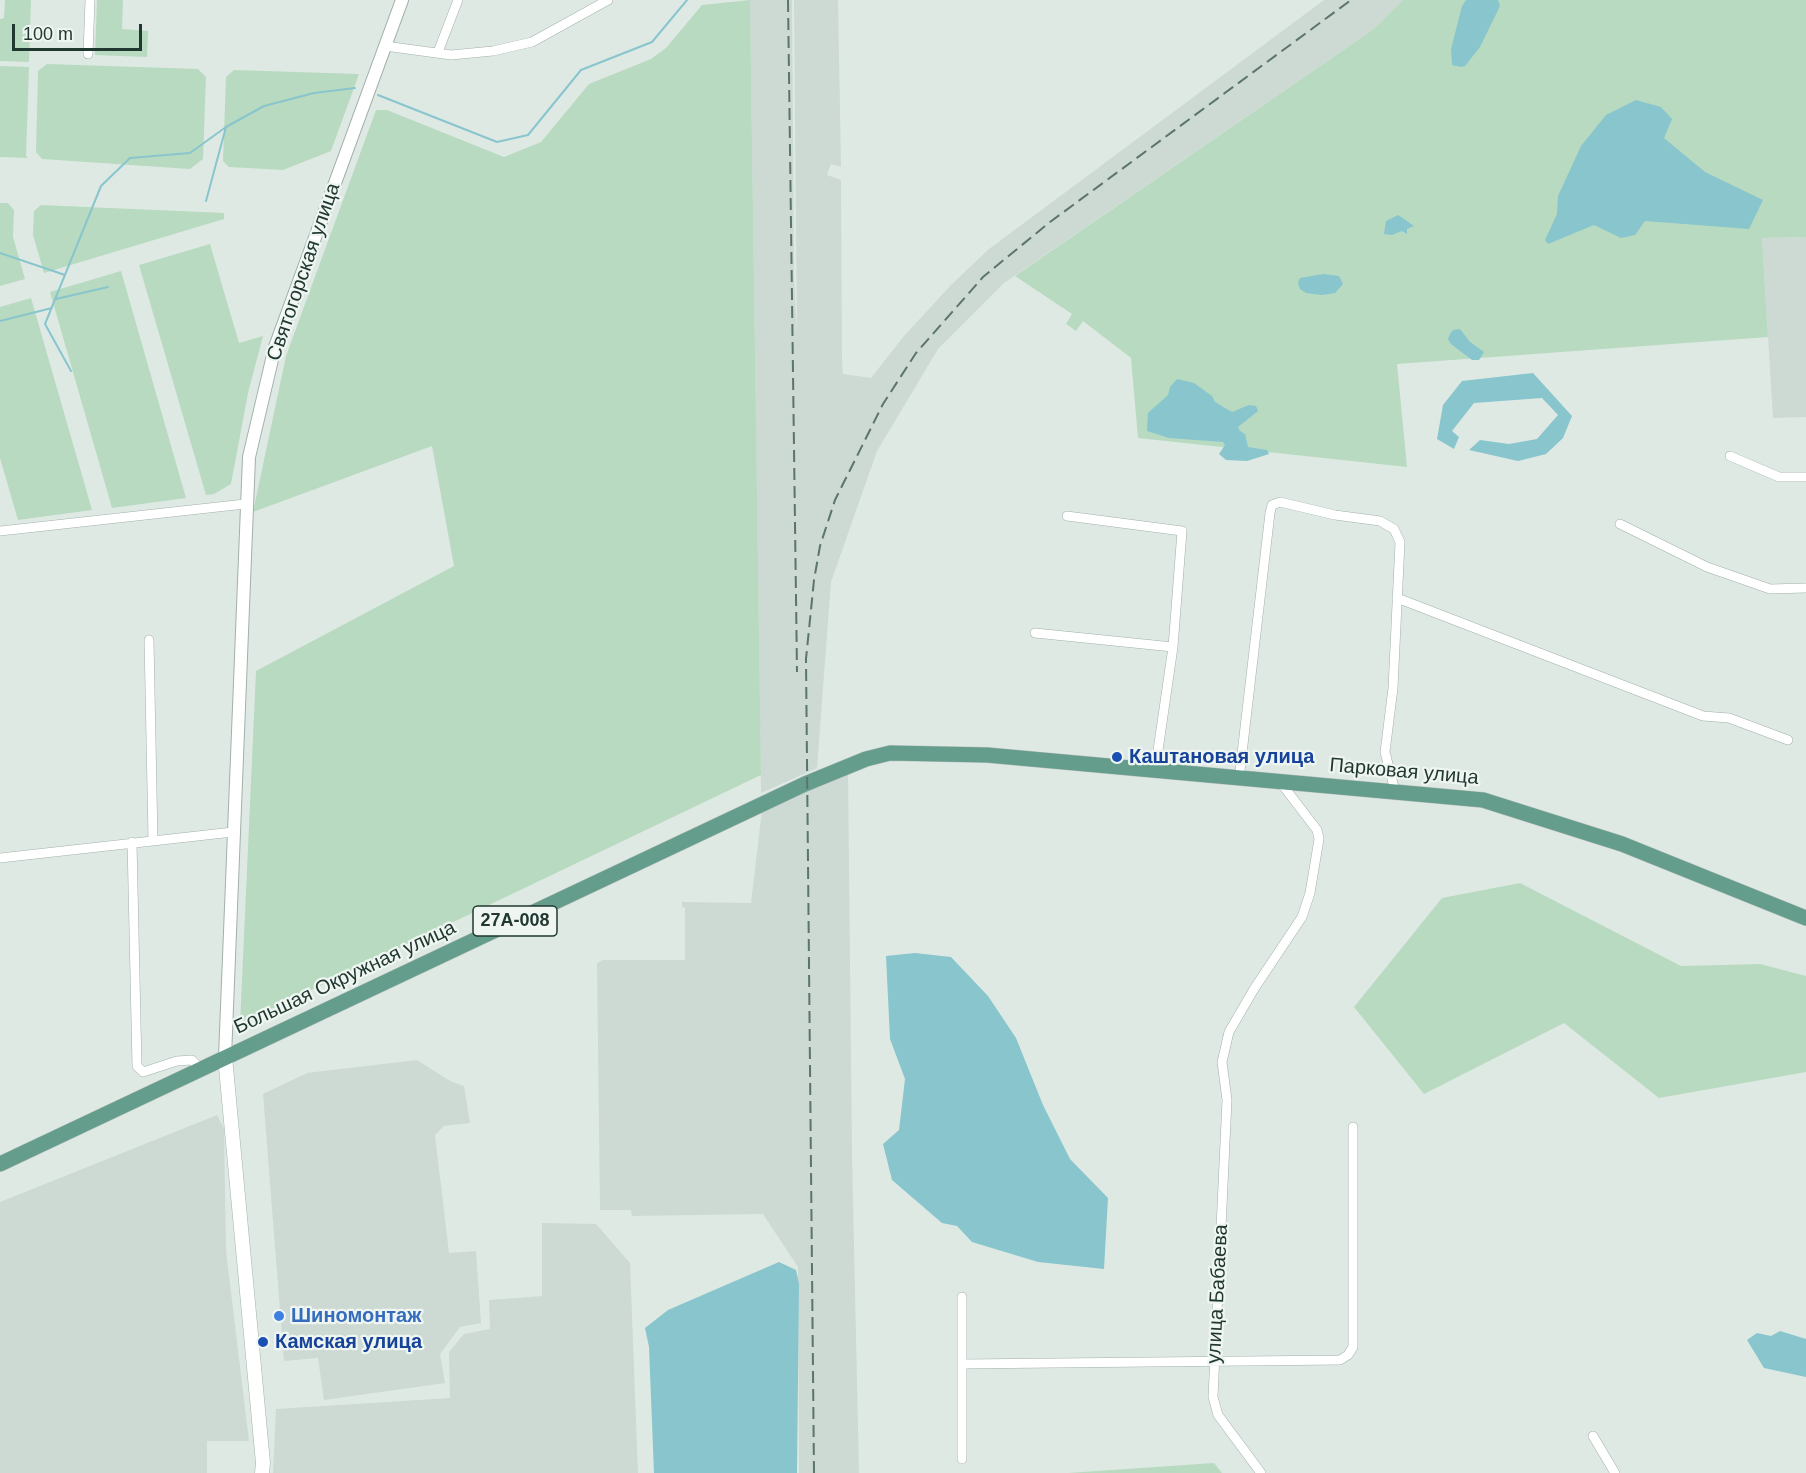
<!DOCTYPE html>
<meta charset="utf-8">
<style>
body{margin:0}
#map{position:relative;width:1806px;height:1473px;overflow:hidden;background:#dfe9e4;font-family:Arial,sans-serif}
canvas{display:block}
.scale{position:absolute;left:12px;top:24px;width:130px;height:27px;box-sizing:border-box;border:3px solid #213831;border-top:0;padding-left:8px;font-size:18px;line-height:21px;white-space:nowrap;color:#213831;-webkit-text-stroke:4px #eff6f2;paint-order:stroke}
</style>
<div id="map">
<canvas width="1806" height="1473"></canvas>
<div class="scale">100 m</div>
</div>
<script>
const context = document.querySelector('canvas').getContext('2d');
context.lineJoin = 'round';
function fill(path, color) {
  context.fillStyle = color;
  context.fill(path, 'evenodd');
}
function shape(rows) {
  const path = new Path2D();
  for (const r of rows) {
    path.moveTo(r[0], r[1]);
    for (let i = 2; i < r.length; i += 2) path.lineTo(r[i], r[i + 1]);
  }
  return path;
}
function strokePath(path, color, width, dash) {
  context.strokeStyle = color;
  context.lineWidth = width;
  context.lineCap = dash ? 'butt' : 'round';
  context.setLineDash(dash || []);
  context.stroke(path);
}
function label(font, color, halo, rows, align = 'center') {
  context.font = font + ' Arial,sans-serif';
  context.lineWidth = 4.5;
  context.setLineDash([]);
  context.textBaseline = 'middle';
  context.strokeStyle = halo;
  context.fillStyle = color;
  for (const [text, x, y, turn = 0] of rows) {
    context.save();
    context.translate(x, y);
    context.rotate((+turn || 0) * Math.PI / 180);
    context.textAlign = isNaN(turn) ? turn : align;
    if (halo) context.strokeText(text, 0, 0);
    context.fillText(text, 0, 0);
    context.restore();
  }
}
const built = shape([
 [750,0,792,0,794,276,797,336,794,0,838,0,841,167,831,164,827,175,841,180,842,361,843,374,871,378,904,336,951,285,989,249,1324,0,1403,0,1374,29,1004,283,938,349,877,451,831,582,817,768,761,793],
 [1806,237,1806,417,1773,418,1762,238],
 [848,771,852,1154,859,1473,799,1473,798,1267,763,1214,632,1216,631,1210,600,1210,597,963,603,960,685,960,685,908,682,907,682,902,751,903,762,810],
 [417,1060,450,1081,464,1086,470,1123,444,1126,435,1135,449,1253,476,1251,481,1323,460,1327,440,1354,445,1383,324,1400,318,1358,284,1361,263,1094,307,1073],
 [217,1115,224,1128,226,1251,249,1441,207,1441,207,1473,0,1473,0,1202],
 [542,1223,596,1224,630,1263,638,1473,273,1473,276,1409,450,1398,449,1352,464,1334,490,1329,489,1300,542,1296]
]);
const green = shape([
 [5,0,31,0,29,62,0,61,0,19,4,18],
 [97,0,123,0,122,29,148,31,147,57,95,55],
 [750,0,761,775,240,1024,256,671,454,566,432,446,253,512,286,356,376,110,387,110,504,157,541,142,589,84,651,59,666,48,702,5],
 [1403,0,1806,0,1806,237,1762,238,1768,337,1397,364,1407,467,1138,438,1131,358,1083,321,1076,331,1066,324,1072,314,1015,276,1374,29],
 [47,64,198,69,206,77,203,159,190,169,42,159,36,152,38,71],
 [0,66,29,67,26,156,28,158,0,157],
 [234,70,359,74,331,151,283,170,229,167,223,161,226,77],
 [0,203,8,203,14,210,13,237,25,279,0,286],
 [41,205,224,213,224,219,44,273,33,235,34,211],
 [210,244,239,343,263,336,248,393,231,484,214,494,206,495,139,265],
 [121,271,186,498,112,508,50,292],
 [31,298,92,510,18,520,0,458,0,307],
 [1520,883,1681,966,1760,964,1806,976,1806,1072,1659,1098,1564,1023,1424,1094,1354,1007,1442,898],
 [1214,1463,1222,1473,1068,1473]
]);
const water = shape([
 [1466,0,1498,0,1500,6,1480,47,1465,66,1461,67,1452,65,1451,49,1462,6],
 [1636,100,1661,107,1672,119,1664,138,1705,172,1763,200,1749,229,1645,221,1635,235,1621,238,1594,225,1548,244,1545,240,1557,214,1558,196,1581,146,1606,115],
 [1398,215,1414,226,1407,229,1407,234,1402,231,1392,235,1384,234,1386,221],
 [1323,274,1339,276,1343,284,1335,293,1322,295,1306,293,1300,289,1298,283,1300,278],
 [1460,329,1470,342,1484,352,1479,360,1472,360,1451,344,1448,339,1450,334,1453,330],
 [1533,373,1572,416,1563,438,1546,454,1518,461,1469,450,1480,440,1509,444,1537,439,1558,415,1542,398,1474,403,1452,431,1459,437,1454,449,1437,439,1443,405,1462,381],
 [1177,379,1194,383,1212,396,1215,402,1232,412,1249,405,1256,406,1258,411,1238,427,1240,431,1245,434,1248,447,1267,450,1269,454,1247,461,1226,460,1219,454,1225,445,1223,442,1169,438,1147,431,1148,413,1168,395,1170,387],
 [915,953,951,957,988,996,1016,1038,1043,1105,1070,1159,1108,1198,1104,1269,1038,1262,972,1242,957,1226,942,1223,892,1180,883,1144,899,1130,905,1079,890,1039,886,956],
 [779,1262,796,1270,799,1284,797,1473,654,1473,649,1347,645,1328,668,1310],
 [1780,1331,1806,1339,1806,1377,1764,1368,1747,1340,1757,1333,1771,1336]
]);
const stream = shape([
 [378,95,497,142,528,135,581,70,652,42,687,0],
 [206,201,226,127],
 [0,253,65,275],
 [56,299,108,287],
 [0,321,52,308],
 [71,371,45,324,101,186,130,158,190,153,226,127,264,106,314,93,355,88]
]);
const minor = shape([
 [385,46,451,55,493,51,532,42,608,0],
 [438,52,458,0],
 [88,54,90,0],
 [1730,456,1779,477,1806,477],
 [1067,516,1182,531,1173,647,1155,771],
 [1620,524,1707,567,1770,589,1806,588],
 [0,531,245,504],
 [1397,598,1703,716,1729,718,1788,740],
 [1035,633,1173,647],
 [149,640,153,840],
 [1239,779,1270,513,1272,505,1280,502,1335,515,1380,521,1394,529,1400,542,1393,688,1385,752,1395,791],
 [132,842,137,1066,143,1072,177,1061,192,1060,200,1069],
 [0,858,233,832],
 [962,1297,962,1459],
 [963,1364,1340,1360,1348,1355,1353,1347,1353,1127],
 [1593,1436,1615,1473],
 [1261,1473,1218,1415,1213,1397,1227,1100,1222,1062,1229,1032,1254,989,1302,917,1310,893,1319,839,1317,830,1281,783]
]);
const tertiary = shape([
 [225,1057,249,457,275,347,402,0]
]);
const secondary = shape([
 [225,1057,263,1463,262,1473]
]);
const primary = shape([
 [0,1164,805,784,866,759,890,753,987,755,1483,800,1622,844,1806,918]
]);
const rail = shape([
 [788,0,797,672],
 [814,1473,806,659,814,580,820,546,835,500,883,404,916,353,983,277,1050,222,1351,0]
]);
const markers = [
 [1117,757,6,"#1a4fb4"],
 [279,1316,6,"#3f7fe0"],
 [263,1342,6,"#1a4fb4"]
];
const shields = [
 [515,921,84]
];
const shieldNames = [
 ["27А-008",515,921]
];
const streetNames = [
 ["Святогорская улица",304,272,-71],
 ["Парковая улица",1404,772,5],
 ["Большая Окружная улица",345,978,-25],
 ["улица Бабаева",1218,1294,-87]
];
const transitNames = [
 ["Каштановая улица",1129,757],
 ["Камская улица",275,1342]
];
const shopNames = [
 ["Шиномонтаж",291,1316]
];
fill(built, '#cdd9d3');
fill(green, '#b8dac0');
fill(water, '#88c5cd');
strokePath(stream, '#88c5cd', 2);
strokePath(minor, '#a2b0ab', 10);
strokePath(tertiary, '#a2b0ab', 14);
strokePath(secondary, '#9fb4ab', 15);
strokePath(primary, '#bcc3c1', 16);
strokePath(minor, '#fff', 9);
strokePath(tertiary, '#fff', 12);
strokePath(secondary, '#fff', 14);
strokePath(primary, '#659d8c', 15);
strokePath(rail, '#5b746c', 2, [12, 6]);
for (const [x, y, r, color] of markers) {
  const dot = new Path2D();
  dot.arc(x, y, r, 0, 2 * Math.PI);
  context.fillStyle = color;
  context.fill(dot);
  strokePath(dot, '#eff6f2', 2);
}
for (const [x, y, w] of shields) {
  const box = new Path2D();
  box.roundRect(x - w / 2, y - 15, w, 30, 4.5);
  context.fillStyle = '#eff6f2';
  context.fill(box);
  strokePath(box, '#213831', 1.5);
}
label('bold 18px', '#213831', null, shieldNames);
label('20px', '#213831', '#eff6f2', streetNames);
label('bold 20px', '#164399', '#eff6f2', transitNames, 'left');
label('bold 20px', '#366cbe', '#eff6f2', shopNames, 'left');
</script>
